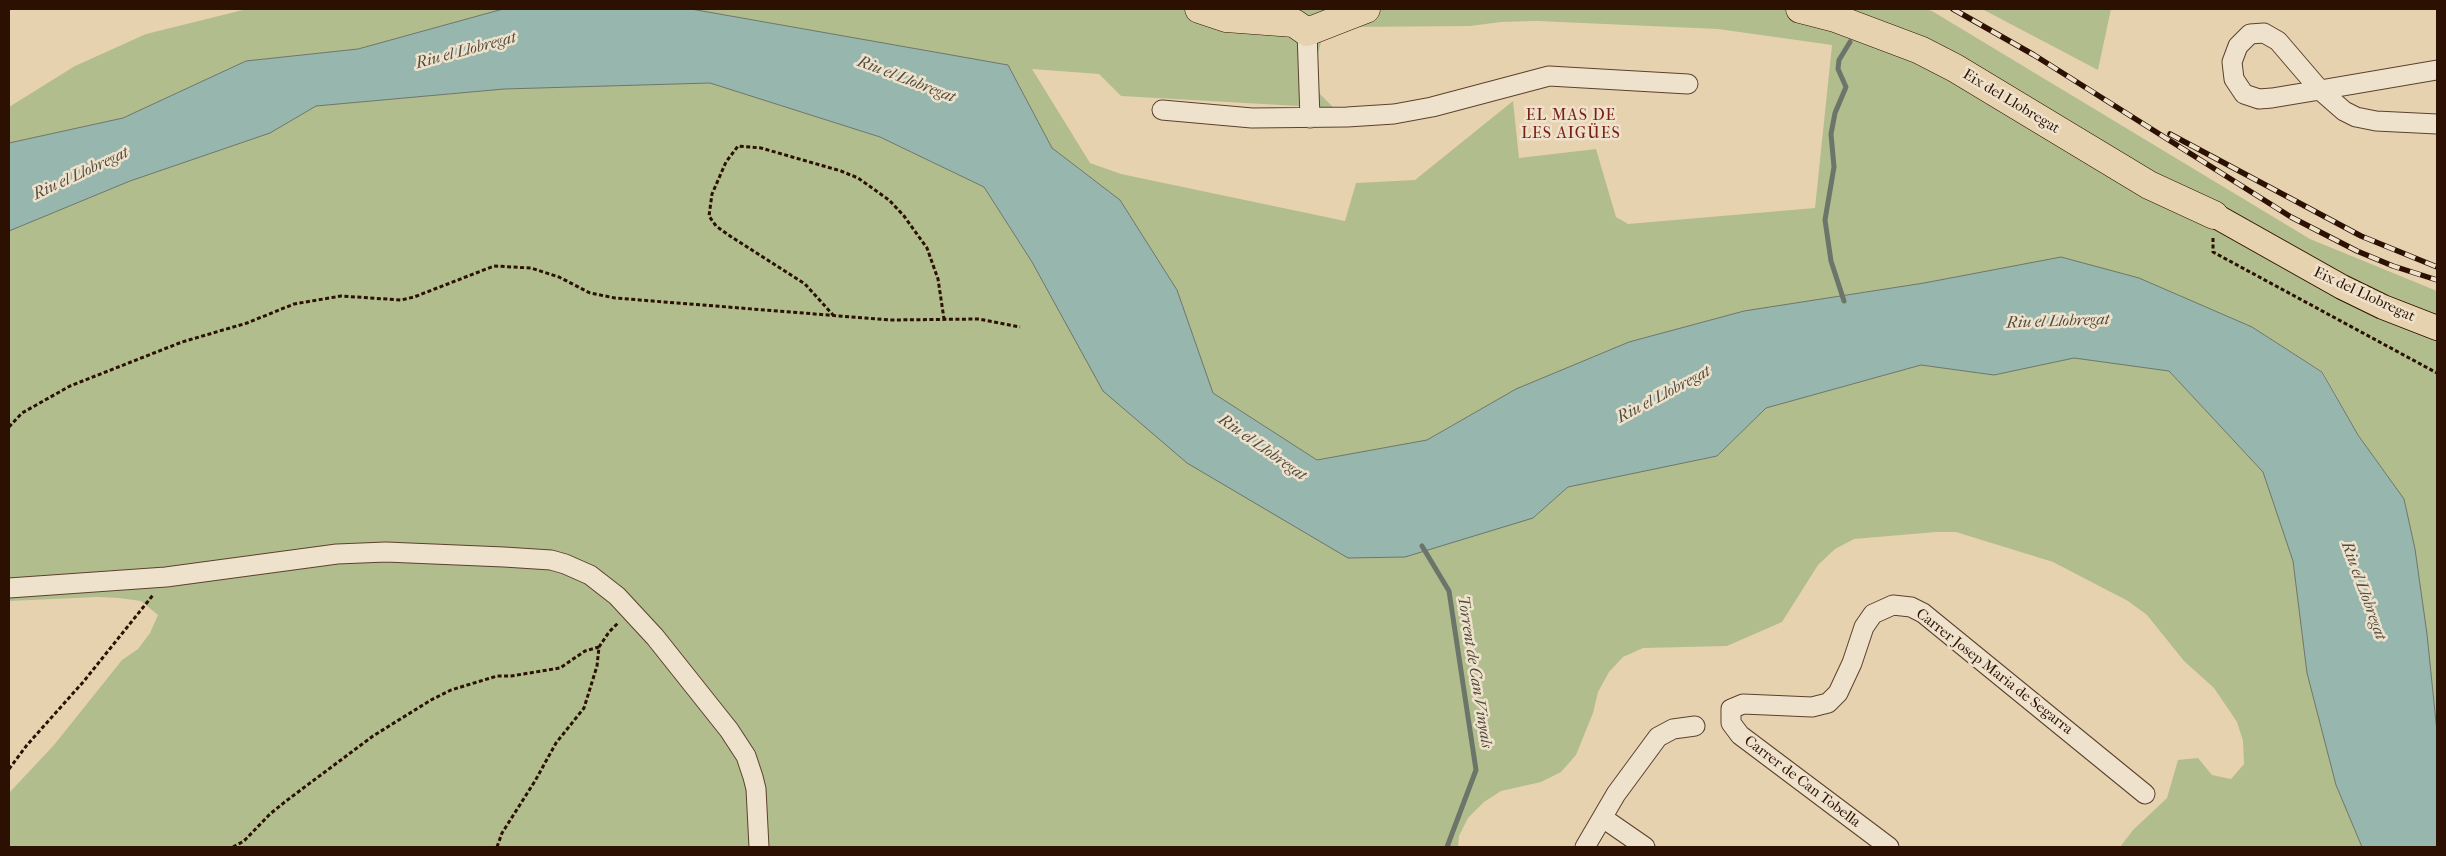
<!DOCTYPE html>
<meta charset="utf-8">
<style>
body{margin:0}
#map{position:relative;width:2446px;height:856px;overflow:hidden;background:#e7d2b0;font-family:"IM FELL French Canon",serif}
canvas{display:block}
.frame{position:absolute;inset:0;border:10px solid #2c1102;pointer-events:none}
</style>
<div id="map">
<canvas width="2446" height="856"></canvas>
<div class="frame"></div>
</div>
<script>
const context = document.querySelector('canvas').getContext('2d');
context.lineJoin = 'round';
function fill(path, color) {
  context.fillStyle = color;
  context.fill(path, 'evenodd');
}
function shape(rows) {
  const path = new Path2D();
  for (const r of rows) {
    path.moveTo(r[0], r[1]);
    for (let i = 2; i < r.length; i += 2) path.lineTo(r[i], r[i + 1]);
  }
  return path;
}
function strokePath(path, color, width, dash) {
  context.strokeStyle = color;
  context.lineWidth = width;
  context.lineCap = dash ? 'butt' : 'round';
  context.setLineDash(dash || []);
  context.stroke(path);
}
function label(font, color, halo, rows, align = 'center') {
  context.font = font + ' "IM FELL French Canon",serif';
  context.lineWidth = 5;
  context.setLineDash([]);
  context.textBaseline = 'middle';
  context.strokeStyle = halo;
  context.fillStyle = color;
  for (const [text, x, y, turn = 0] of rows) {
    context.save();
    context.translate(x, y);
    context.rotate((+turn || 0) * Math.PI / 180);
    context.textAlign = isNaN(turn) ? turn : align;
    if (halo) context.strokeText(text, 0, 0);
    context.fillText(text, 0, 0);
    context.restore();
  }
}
const green = shape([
 [247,9,503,9,358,49,246,61,123,118,9,143,9,107,75,66,146,34],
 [691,9,1925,9,1932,11,2310,239,2437,291,2437,732,2427,634,2415,550,2404,499,2358,435,2323,372,2252,327,2139,278,2061,257,1924,283,1744,311,1629,342,1516,389,1427,440,1317,460,1213,393,1177,290,1120,200,1052,148,1008,65],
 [1537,21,1718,29,1832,45,1815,208,1628,224,1616,217,1596,149,1519,158,1513,101,1415,180,1356,183,1345,221,1121,174,1090,163,1032,69,1099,74,1121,96,1334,108,1320,94,1315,66,1321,42,1348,27,1470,26,1501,22],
 [1982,9,2111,9,2098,70],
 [710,83,880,137,984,187,1032,262,1187,463,1533,518,1568,487,1717,456,1766,408,1921,365,1994,375,2074,358,2169,371,2263,472,2293,561,2307,673,2336,785,2362,847,2120,847,2133,830,2167,798,2178,760,2198,758,2212,775,2231,779,2244,764,2243,741,2237,722,2214,688,2184,661,2147,615,2128,601,2053,562,1956,532,1936,532,1854,539,1835,549,1818,565,1782,622,1727,646,1643,648,1623,657,1609,672,1598,692,1593,713,1576,755,1561,772,1541,782,1501,791,1484,802,1468,818,1459,836,1458,847,9,847,9,793,54,745,122,660,138,649,150,633,158,615,141,601,119,598,97,597,9,601,9,231,130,181,270,133,316,106,504,89]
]);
const water = shape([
 [503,9,691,9,1008,65,1052,148,1120,200,1177,290,1213,393,1317,460,1427,440,1516,389,1629,342,1744,311,1924,283,2061,257,2139,278,2252,327,2322,372,2358,435,2404,499,2415,549,2427,634,2437,732,2437,847,2362,847,2336,785,2307,673,2293,561,2263,472,2169,371,2074,358,1994,375,1921,365,1766,408,1717,456,1568,487,1533,518,1405,557,1348,558,1187,463,1103,391,1032,262,984,187,880,137,710,83,504,89,316,106,270,133,130,181,9,231,9,143,123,118,246,61,358,49,503,9]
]);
const stream = shape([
 [1844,301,1831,261,1825,220,1834,167,1831,134,1835,113,1846,87,1838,69,1839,60,1850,42],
 [1422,546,1449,591,1476,770,1447,847]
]);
const path = shape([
 [2213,238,2213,252,2437,373],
 [834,316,805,284,730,236,716,226,709,216,712,194,726,162,738,146,761,148,841,171,858,178,889,200,904,216,927,248,938,279,944,319],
 [9,427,22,413,70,386,182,342,247,323,294,304,341,296,401,300,414,297,494,266,531,268,559,277,590,293,615,298,890,320,979,319,1020,327],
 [9,769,27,745,84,681,153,595],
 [233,847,244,841,270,814,286,801,373,736,431,700,451,690,497,676,511,676,560,668,585,651,599,647],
 [497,847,502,833,535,781,556,743,584,708,597,666,599,647,609,632,618,623]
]);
const minor = shape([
 [1307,32,1310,118],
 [2437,70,2320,90,2272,98,2259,99,2244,94,2234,79,2232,62,2238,46,2250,34,2264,33,2278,41,2320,90,2344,111,2356,117,2376,121,2437,124],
 [1162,110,1252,118,1347,117,1394,114,1432,107,1549,76,1688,84],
 [9,588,166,577,337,554,386,552,504,557,551,560,565,564,590,575,617,596,655,637,729,730,746,756,753,777,756,789,759,847],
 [1603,818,1645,847],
 [1585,847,1616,794,1658,737,1673,729,1695,726],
 [1889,847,1740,735,1731,723,1731,709,1743,704,1812,707,1828,703,1838,693,1852,663,1864,627,1873,614,1893,605,1911,607,1923,613,2145,794]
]);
const major = shape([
 [2214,215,2342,287,2383,307,2437,328]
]);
const highway = shape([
 [1199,9,1226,18,1294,23,1307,32,1366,9],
 [1800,9,1835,18,1920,50,1955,68,2149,185,2214,215]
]);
const rail = shape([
 [1953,9,2034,55,2291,217,2357,251,2393,266,2437,280],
 [2170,134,2361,236,2437,267]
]);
const streetNames = [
 ["Eix del Llobregat",2011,102,31],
 ["Eix del Llobregat",2364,295,25],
 ["Carrer Josep Maria de Segarra",1994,672,38],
 ["Carrer de Can Tobella",1802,782,37]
];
const waterNames = [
 ["Riu el Llobregat",466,51,-15],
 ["Riu el Llobregat",906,80,21],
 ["Riu el Llobregat",81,174,-25],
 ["Riu el Llobregat",2058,322,-2],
 ["Riu el Llobregat",1664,395,-28],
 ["Riu el Llobregat",1262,448,35],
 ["Riu el Llobregat",2363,591,70],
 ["Torrent de Can Vinyals",1474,672,81]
];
const neighbourhoodNames = [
 ["EL MAS DE",1571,116],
 ["LES AIGÜES",1571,134]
];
fill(green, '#b2bd8e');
fill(water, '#97b7ae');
strokePath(water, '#6c7569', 1);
strokePath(stream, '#6c7569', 5);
strokePath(minor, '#5b412e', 21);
strokePath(major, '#2c1102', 26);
strokePath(highway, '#2c1102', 29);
strokePath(path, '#2c1102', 3, [4, 2.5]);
strokePath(minor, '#efe2cc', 19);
strokePath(major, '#e7d2b0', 24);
strokePath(highway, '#e7d2b0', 28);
strokePath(rail, '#2c1102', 5.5);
strokePath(rail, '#efe2cc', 4, [11]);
label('15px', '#2c1102', '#efe2cc', streetNames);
label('italic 16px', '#514b3e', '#efe2cc', waterNames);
context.letterSpacing = '1px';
label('16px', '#7a1f14', '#efe2cc', neighbourhoodNames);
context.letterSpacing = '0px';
</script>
